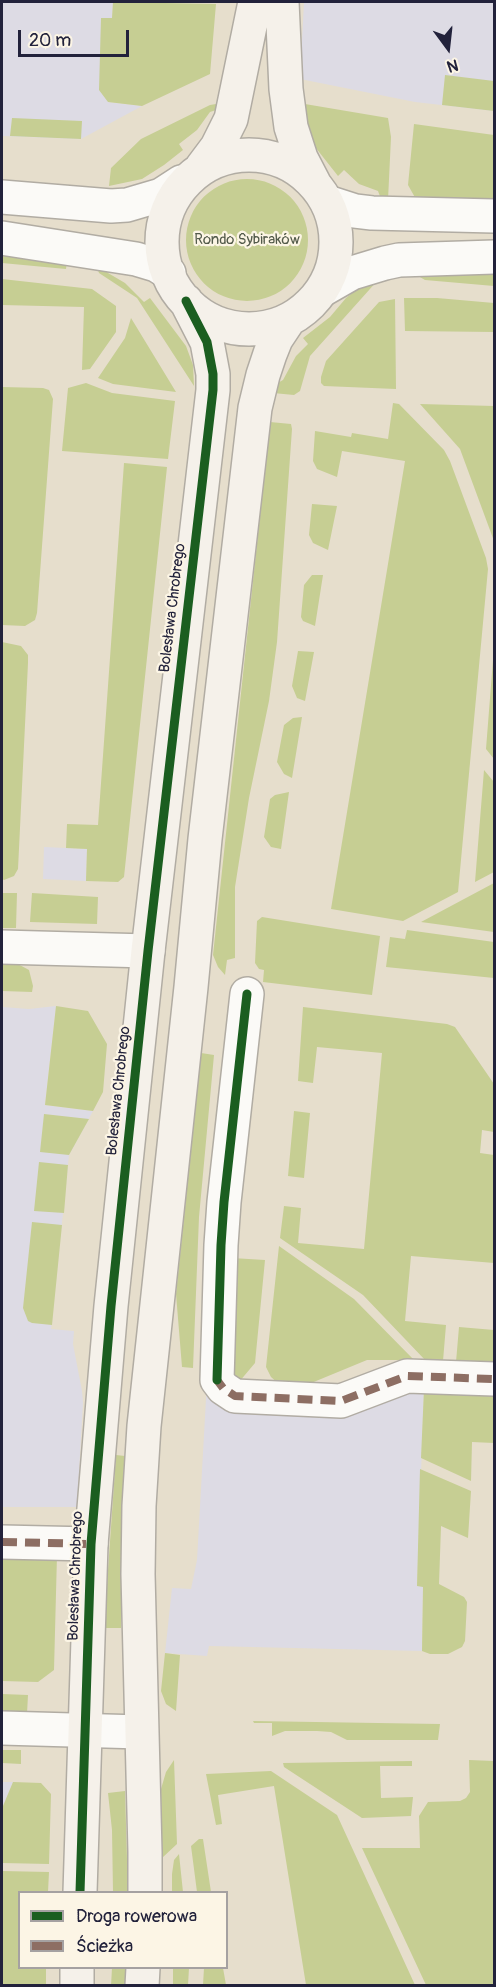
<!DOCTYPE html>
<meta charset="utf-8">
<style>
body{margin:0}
#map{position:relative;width:496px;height:1987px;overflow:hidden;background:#e6decc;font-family:Pangolin,sans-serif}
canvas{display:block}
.frame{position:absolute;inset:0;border:3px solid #22223b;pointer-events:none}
.legend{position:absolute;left:18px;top:1891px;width:210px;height:78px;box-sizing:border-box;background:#fcf5e5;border:2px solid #a5a1a1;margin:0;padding:8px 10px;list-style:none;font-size:18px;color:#22223b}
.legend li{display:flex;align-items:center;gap:12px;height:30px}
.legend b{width:30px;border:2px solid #a5a1a1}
.north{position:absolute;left:418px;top:18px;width:60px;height:60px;-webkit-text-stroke:4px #fcf5e5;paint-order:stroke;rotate:165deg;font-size:16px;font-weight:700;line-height:24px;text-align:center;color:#22223b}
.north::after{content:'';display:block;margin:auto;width:21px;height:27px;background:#22223b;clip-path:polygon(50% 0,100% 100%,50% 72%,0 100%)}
.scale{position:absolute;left:18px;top:30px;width:111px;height:27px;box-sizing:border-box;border:3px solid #22223b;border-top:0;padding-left:8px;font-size:18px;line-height:21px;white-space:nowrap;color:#22223b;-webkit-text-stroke:4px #fcf5e5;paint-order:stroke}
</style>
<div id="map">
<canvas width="496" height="1987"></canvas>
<div class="frame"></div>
<ul class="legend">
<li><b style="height:8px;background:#1b5e20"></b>Droga rowerowa</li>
<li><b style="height:8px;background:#8d6e63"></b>Ścieżka</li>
</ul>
<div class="north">N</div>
<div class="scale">20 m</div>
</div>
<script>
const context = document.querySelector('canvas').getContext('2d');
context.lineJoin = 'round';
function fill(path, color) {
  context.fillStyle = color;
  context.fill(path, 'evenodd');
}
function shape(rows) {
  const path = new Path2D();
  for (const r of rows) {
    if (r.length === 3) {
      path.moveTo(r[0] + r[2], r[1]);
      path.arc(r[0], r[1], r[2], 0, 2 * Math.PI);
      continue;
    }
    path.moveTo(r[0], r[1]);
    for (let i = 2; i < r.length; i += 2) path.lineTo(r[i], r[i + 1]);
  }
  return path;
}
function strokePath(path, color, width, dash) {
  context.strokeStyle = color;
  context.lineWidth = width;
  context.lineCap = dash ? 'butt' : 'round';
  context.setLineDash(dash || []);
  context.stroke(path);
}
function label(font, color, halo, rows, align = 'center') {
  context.font = font + ' Pangolin,sans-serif';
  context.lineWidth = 4.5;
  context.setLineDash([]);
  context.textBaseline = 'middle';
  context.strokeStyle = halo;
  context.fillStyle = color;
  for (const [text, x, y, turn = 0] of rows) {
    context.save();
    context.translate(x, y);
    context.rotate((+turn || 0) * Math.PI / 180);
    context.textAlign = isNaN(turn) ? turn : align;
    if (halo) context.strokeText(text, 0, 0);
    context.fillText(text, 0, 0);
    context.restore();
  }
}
const built = shape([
 [2,2,113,2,112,18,101,18,108,102,142,106,81,139,2,136],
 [304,2,494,2,494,111,415,102,300,79],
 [44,847,87,849,86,881,43,879],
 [56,1006,45,1105,93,1111,69,1155,51,1329,74,1331,73,1344,82,1391,83,1403,77,1507,2,1507,2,1007,29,1009],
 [207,1381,424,1389,417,1586,423,1586,422,1651,209,1646,207,1656,165,1653,172,1588,191,1589,197,1560],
 [2,1782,13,1782,3,1806,2,1885]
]);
const green = shape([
 [113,2,216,4,210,74,142,106,108,102,99,90,101,18,112,18],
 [445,75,494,81,494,111,442,105],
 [222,103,219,109,210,112,197,130,179,144,183,150,164,165,142,179,109,186,111,168,141,139,210,105],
 [299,103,388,118,391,137,388,200,381,199,378,191,359,184,344,170,338,176,308,138],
 [12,118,82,121,81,139,10,136],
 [414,124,494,135,494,203,417,201,408,185],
 [247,240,61],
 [2,252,67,261,66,269,2,263],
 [96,264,104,265,108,273,125,283,144,302,150,298,186,346,193,365,194,386,137,298,99,273],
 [413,273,494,274,494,286,425,280],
 [2,279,92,289,116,306,116,332,90,369,82,370,84,307,2,305],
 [378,280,310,356,300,391,294,395,273,393,274,385,283,380,296,356,308,344,303,338,330,317,346,298,356,290],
 [404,298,437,298,494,303,494,332,405,331],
 [395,299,396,389,324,386,321,383,321,377,326,361,379,302],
 [131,318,176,392,113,384,98,378,125,338],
 [86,383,112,393,175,401,168,459,62,451,68,388],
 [2,387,43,388,49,390,53,399,37,613,35,620,25,626,2,625],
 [393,403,399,404,444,450,450,461,486,558,488,569,458,892,403,921,331,909,405,461,342,451,337,477,317,469,313,461,315,431,351,437,352,433,388,439],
 [420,404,494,406,494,541,460,449],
 [270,422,291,424,292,429,277,642,269,701,249,798,235,887,235,958,227,960,225,975,218,967,213,955],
 [124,463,167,467,124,877,118,882,86,881,87,849,66,848,67,824,98,825],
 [312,504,337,506,328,550,313,543,309,535],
 [312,575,323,575,315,626,303,621,301,617,304,585],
 [2,642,21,646,28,655,28,663,18,869,14,876,4,880,2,879],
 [494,647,494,759,486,749],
 [298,651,314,652,305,701,297,698,292,686],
 [302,717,292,778,284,774,277,762,284,725,293,718],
 [484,770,494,782,494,872,475,882],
 [289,792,281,849,271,847,264,837,270,799,275,795],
 [494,883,494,932,421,922],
 [2,893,17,893,16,928,2,928],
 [32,893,98,897,97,924,30,922],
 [262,917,380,936,372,995,263,982,264,970,259,969,255,963,257,921],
 [407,930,494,942,494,978,386,967,390,937,405,939],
 [2,962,16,963,29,970,33,986,32,992,2,991],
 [56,1006,88,1011,107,1044,103,1092,93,1111,45,1105],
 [303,1007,447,1024,455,1027,494,1084,494,1132,482,1130,480,1153,494,1155,494,1263,411,1256,405,1321,446,1325,443,1361,426,1361,363,1295,280,1238,284,1206,301,1208,298,1243,364,1249,382,1053,317,1047,313,1083,298,1081],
 [201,1053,214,1055,199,1217,193,1368,182,1367,176,1294],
 [294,1111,310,1113,304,1178,288,1176],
 [44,1114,89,1119,69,1155,40,1152],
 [39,1162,68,1165,64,1213,34,1211],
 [32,1222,62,1225,52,1325,32,1323,28,1321,23,1308],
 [279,1246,354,1299,414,1360,367,1360,304,1386,279,1384,271,1377,266,1367],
 [232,1258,265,1260,255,1363,239,1382,234,1380,229,1368],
 [459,1327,494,1330,494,1364,456,1362],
 [424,1389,494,1392,494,1443,472,1442,471,1481,421,1458],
 [116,1455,125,1456,121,1628,104,1628],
 [420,1469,471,1491,468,1538,441,1526,439,1584,464,1597,467,1602,465,1641,462,1647,448,1654,430,1654,422,1651,423,1587,417,1586],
 [2,1548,57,1555,54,1670,38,1682,2,1681],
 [165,1653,180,1655,176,1711,166,1704,161,1691],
 [2,1694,28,1695,27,1714,2,1713],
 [253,1721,440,1724,438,1740,347,1740,331,1732,317,1731,285,1731,272,1736,272,1723,254,1723],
 [2,1750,21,1750,21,1764,2,1763],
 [174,1760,177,1844,162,1858,161,1789,166,1772],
 [469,1760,494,1761,494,1985,426,1985,362,1848,420,1848,419,1816,428,1802,460,1801,466,1798,470,1792],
 [412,1761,412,1766,380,1766,381,1798,413,1797,411,1816,362,1818,284,1767,283,1763],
 [271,1771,337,1815,415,1985,306,1985,274,1786,218,1795,222,1824,216,1825,206,1774],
 [13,1782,41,1783,51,1794,49,1864,2,1863,3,1806],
 [125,1791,128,1892,113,1892,112,1830,108,1793],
 [199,1839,203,1839,211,1892,197,1892,191,1846],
 [179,1854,183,1892,172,1892,172,1874,174,1860],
 [2,1871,49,1872,48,1892,20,1892,20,1968,46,1968,46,1985,2,1985],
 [112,1968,127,1968,126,1985,111,1986],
 [173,1968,189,1968,188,1985,173,1985],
 [204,1968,223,1968,226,1985,203,1985]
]);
const street = shape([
 [2,197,111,206,127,205,161,195,181,182],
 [327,202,355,211,372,213,494,216],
 [2,238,136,259,156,265,169,273],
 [324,289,352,273,385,263,399,260,494,257],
 [2,947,148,951],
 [247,994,224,1202,221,1245,217,1380,223,1388,235,1396,341,1401,407,1376,494,1379],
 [2,1542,91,1544],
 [2,1728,141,1732]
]);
const secondary = shape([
 [282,2,286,89,291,127,301,158,314,183],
 [249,242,87],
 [202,167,217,147,231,119,255,2],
 [80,1892,91,1544,111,1306,148,951,213,390,213,374,207,342,186,301],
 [145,1892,145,1852,138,1574,139,1506,144,1426,191,987,205,839,255,408,263,375,270,354,276,339,288,321],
 [77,1986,77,1968],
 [142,1986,143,1968]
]);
const quiet = shape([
 [217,1375,217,1380,223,1388,235,1396,341,1401,407,1376,494,1379],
 [2,1542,91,1544]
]);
const cycleway = shape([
 [217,1380,221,1245,224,1202,247,994],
 [80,1892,91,1544,111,1306,148,951,213,390,213,374,207,342,186,301]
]);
const parkNames = [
 ["Rondo Sybiraków",247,240]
];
const streetNames = [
 ["Bolesława Chrobrego",173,608,-83],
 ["Bolesława Chrobrego",119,1091,-84],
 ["Bolesława Chrobrego",76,1576,-88]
];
fill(built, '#dddbe4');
fill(green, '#c6ce93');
strokePath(street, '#b1aca3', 36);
strokePath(secondary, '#b1aca3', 36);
strokePath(street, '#fbfaf7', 33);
strokePath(secondary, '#f5f1ea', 33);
strokePath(quiet, '#8d6e63', 8, [15, 8]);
strokePath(cycleway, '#1b5e20', 9);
label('15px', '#525a4a', '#fcf5e5', parkNames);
label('15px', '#22223b', '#fcf5e5', streetNames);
</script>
